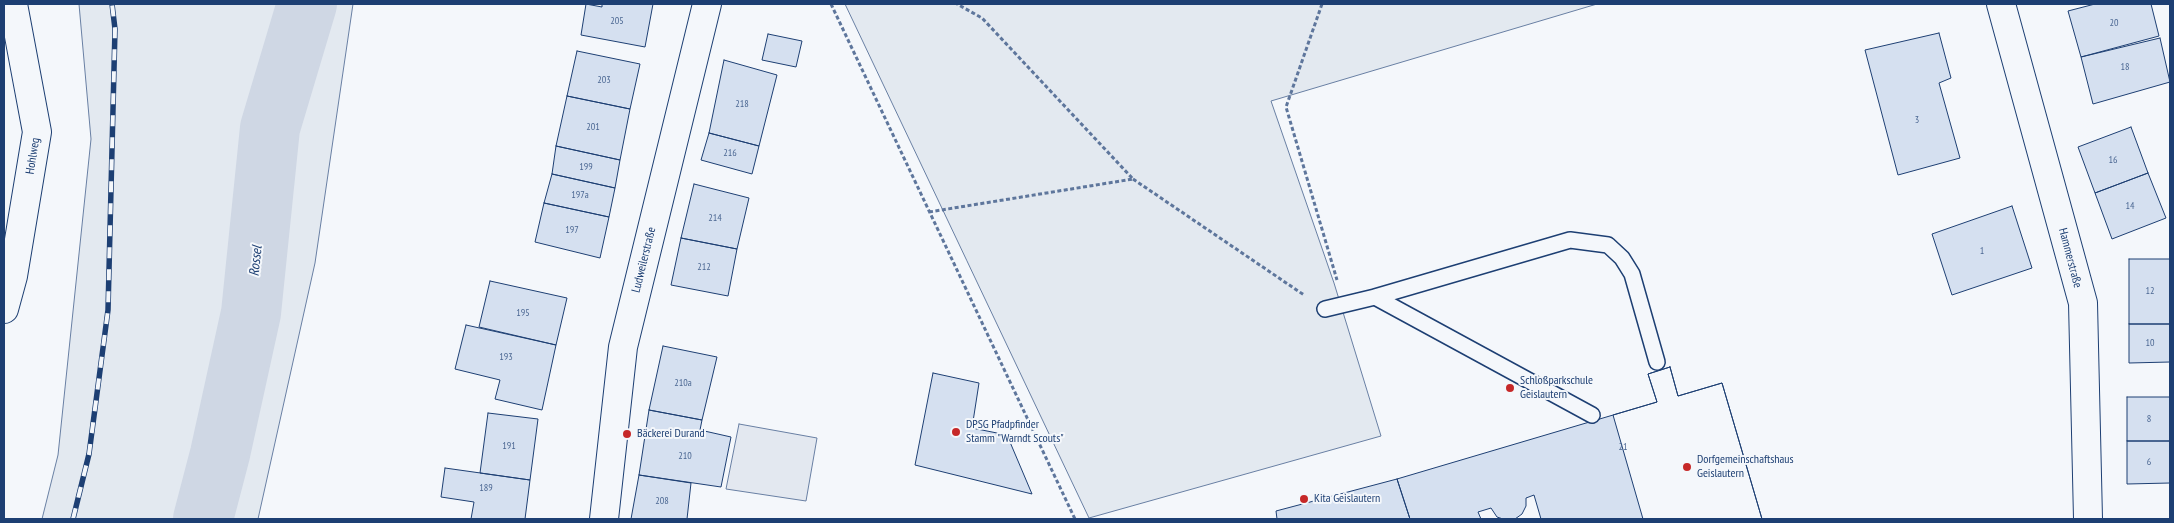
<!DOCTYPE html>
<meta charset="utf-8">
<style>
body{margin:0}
#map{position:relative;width:2174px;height:523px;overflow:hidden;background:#f4f7fb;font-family:"PT Sans Narrow",sans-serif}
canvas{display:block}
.frame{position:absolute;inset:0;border:5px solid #1d3f73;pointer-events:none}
</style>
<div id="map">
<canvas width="2174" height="523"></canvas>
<div class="frame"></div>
</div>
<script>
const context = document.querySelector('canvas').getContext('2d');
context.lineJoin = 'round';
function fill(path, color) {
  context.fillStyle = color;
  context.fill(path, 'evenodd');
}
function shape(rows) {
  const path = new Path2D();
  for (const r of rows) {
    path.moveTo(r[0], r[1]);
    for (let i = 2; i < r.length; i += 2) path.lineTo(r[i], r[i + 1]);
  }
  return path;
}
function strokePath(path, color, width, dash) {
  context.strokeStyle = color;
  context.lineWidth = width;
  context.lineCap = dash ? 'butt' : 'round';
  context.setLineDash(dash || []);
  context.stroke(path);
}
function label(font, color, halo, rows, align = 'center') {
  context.font = font + ' "PT Sans Narrow",sans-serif';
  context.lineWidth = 4;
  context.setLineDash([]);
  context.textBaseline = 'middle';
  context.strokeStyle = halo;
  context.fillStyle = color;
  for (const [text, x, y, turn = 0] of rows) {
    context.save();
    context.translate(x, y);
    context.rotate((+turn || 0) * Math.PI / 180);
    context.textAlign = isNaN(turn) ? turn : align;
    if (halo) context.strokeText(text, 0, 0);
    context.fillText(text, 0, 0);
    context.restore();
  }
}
const green = shape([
 [79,4,353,4,315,263,258,519,42,519,58,455,91,139,79,4],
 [845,4,1597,4,1271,101,1334,283,1381,436,1089,518,845,4]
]);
const parking = shape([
 [739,424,817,438,806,501,726,489,739,424]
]);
const river = shape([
 [203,519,220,454,251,313,270,128,307,4]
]);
const building = shape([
 [586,4,602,7,602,4,653,4,645,47,581,35,586,4],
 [2095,4,2151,4,2159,36,2081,57,2068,11,2095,4],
 [1939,33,1951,78,1939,83,1960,158,1898,175,1865,50,1939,33],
 [768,34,802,41,796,67,762,60,768,34],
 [2160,38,2170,82,2093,104,2081,57,2160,38],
 [577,51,640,64,630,109,567,96,577,51],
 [724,60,777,75,759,146,709,133,724,60],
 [567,96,630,109,620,160,556,146,567,96],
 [2131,127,2148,173,2095,193,2078,147,2131,127],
 [709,133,759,146,752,174,701,160,709,133],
 [556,146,620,160,615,188,552,174,556,146],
 [2148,173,2166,218,2112,239,2095,193,2148,173],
 [552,174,615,188,609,217,544,203,552,174],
 [694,184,749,198,737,249,681,238,694,184],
 [544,203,609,217,600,258,535,242,544,203],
 [2012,206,2032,268,1952,295,1932,234,2012,206],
 [681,238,737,249,728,296,671,285,681,238],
 [2129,259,2170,259,2170,324,2129,324,2129,259],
 [490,281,567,298,556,345,479,327,490,281],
 [2129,324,2170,324,2170,362,2129,363,2129,324],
 [466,325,556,345,542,410,495,399,500,380,455,369,466,325],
 [663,346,717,357,702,420,649,410,663,346],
 [1670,367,1678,396,1722,383,1762,519,1541,519,1534,495,1526,498,1526,506,1522,514,1515,519,1503,519,1497,517,1491,508,1478,512,1481,519,1410,519,1397,479,1657,402,1648,374,1670,367],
 [1670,367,1678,396,1722,383,1762,519,1643,519,1613,415,1657,402,1648,374,1670,367],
 [933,373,979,383,972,428,1007,435,1032,494,915,465,933,373],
 [2127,397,2170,397,2170,441,2127,441,2127,397],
 [649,410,702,420,700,430,731,437,721,487,639,475,649,410],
 [488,413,538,419,530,480,480,473,488,413],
 [2127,441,2170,441,2170,483,2127,484,2127,441],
 [445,468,530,480,525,519,471,519,474,502,441,497,445,468],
 [639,475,691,483,687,519,631,519,639,475],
 [1397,479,1410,519,1277,519,1276,511,1397,479]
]);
const path = shape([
 [831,4,1075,519],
 [1322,4,1286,107,1337,280],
 [1133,179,1304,295],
 [929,212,1133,179,982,18,957,4]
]);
const service = shape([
 [1375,297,1592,415],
 [1325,309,1375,297,1570,240,1608,245,1622,258,1632,274,1657,362]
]);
const minor = shape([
 [2001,4,2083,303,2088,519],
 [4,309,13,276,37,132,13,4]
]);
const secondary = shape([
 [604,519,623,347,707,4]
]);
const rail = shape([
 [73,519,89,454,108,310,115,29,112,4]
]);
const markers = [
 [1510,388,5,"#c62828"],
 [956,432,5,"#c62828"],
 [627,434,5,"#c62828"],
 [1687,467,5,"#c62828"],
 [1304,499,5,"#c62828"]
];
const numberNames = [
 ["205",617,21],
 ["20",2114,23],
 ["18",2125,67],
 ["203",604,80],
 ["218",742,104],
 ["3",1917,120],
 ["201",593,127],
 ["216",730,153],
 ["16",2113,160],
 ["199",586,167],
 ["197a",580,195],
 ["14",2130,206],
 ["214",715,218],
 ["197",572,230],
 ["1",1982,251],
 ["212",704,267],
 ["12",2150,291],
 ["195",523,313],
 ["10",2150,343],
 ["193",506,357],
 ["210a",683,383],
 ["8",2149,419],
 ["191",509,446],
 ["21",1623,447],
 ["210",685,456],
 ["6",2149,462],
 ["189",486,488],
 ["208",662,501]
];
const streetNames = [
 ["Hohlweg",33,156,-81],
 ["Hammerstraße",2070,258,75],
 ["Ludweilerstraße",644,260,-76]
];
const poiNames = [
 ["Schloßparkschule",1520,381],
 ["Geislautern",1520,395],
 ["DPSG Pfadpfinder",966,425],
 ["Stamm \"Warndt Scouts\"",966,439],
 ["Bäckerei Durand",637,434],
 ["Dorfgemeinschaftshaus",1697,460],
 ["Geislautern",1697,474],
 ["Kita Geislautern",1314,499]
];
const waterNames = [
 ["Rossel",256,261,-84]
];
fill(green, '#e3e9f0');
strokePath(green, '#687fa3', 1);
fill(parking, '#e3e8f0');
strokePath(parking, '#687fa3', 1);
strokePath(river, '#cfd7e4', 60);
fill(building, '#d5e0f0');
strokePath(building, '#1d3f73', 1);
strokePath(service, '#1d3f73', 18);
strokePath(minor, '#1d3f73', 30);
strokePath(secondary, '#1d3f73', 30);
strokePath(path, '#5e769c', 3, [4, 2.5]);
strokePath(service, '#f4f7fb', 15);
strokePath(minor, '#f4f7fb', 28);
strokePath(secondary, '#f4f7fb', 28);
strokePath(rail, '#1d3f73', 5.5);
strokePath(rail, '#f4f7fb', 4, [11]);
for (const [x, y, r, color] of markers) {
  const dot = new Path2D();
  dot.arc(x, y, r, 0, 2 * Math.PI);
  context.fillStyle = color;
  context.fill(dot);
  strokePath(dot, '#f4f7fb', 2);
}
label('10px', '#4b6792', null, numberNames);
label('12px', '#1d3f73', '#f4f7fb', streetNames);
label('12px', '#1d3f73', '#f4f7fb', poiNames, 'left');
label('italic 14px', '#1d3f73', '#f4f7fb', waterNames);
</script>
